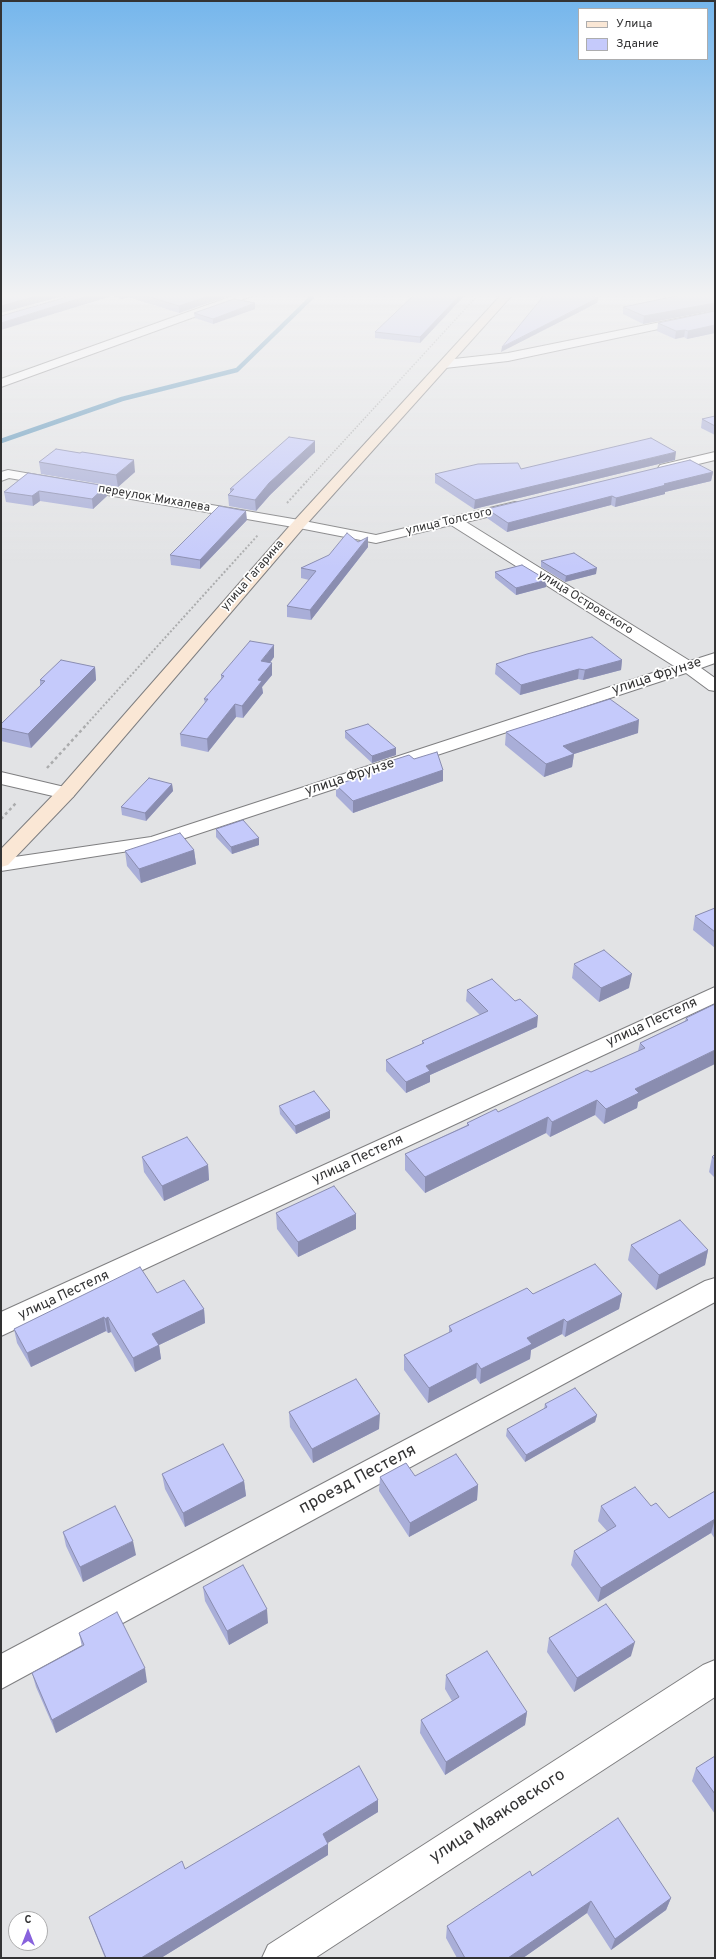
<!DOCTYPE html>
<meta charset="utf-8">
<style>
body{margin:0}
#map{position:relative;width:716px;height:1959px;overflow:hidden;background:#e2e3e5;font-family:Overpass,sans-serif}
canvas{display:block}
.frame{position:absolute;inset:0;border:2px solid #333334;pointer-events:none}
.legend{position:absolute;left:578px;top:8px;width:130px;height:52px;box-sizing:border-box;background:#fff;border:1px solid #adadae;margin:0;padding:5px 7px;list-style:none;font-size:12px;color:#333334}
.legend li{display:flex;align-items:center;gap:8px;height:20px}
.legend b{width:20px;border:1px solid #adadae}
.north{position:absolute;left:8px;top:1911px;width:40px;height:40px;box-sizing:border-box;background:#fff;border:1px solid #adadae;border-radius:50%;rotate:0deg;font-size:11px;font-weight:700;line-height:16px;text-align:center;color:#333334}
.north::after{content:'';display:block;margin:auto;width:14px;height:18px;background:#8862dd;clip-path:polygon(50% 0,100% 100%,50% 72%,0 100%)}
</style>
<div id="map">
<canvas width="716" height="1959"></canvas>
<div class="frame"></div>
<ul class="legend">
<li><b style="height:5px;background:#fae7d5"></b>Улица</li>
<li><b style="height:11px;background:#c5cafb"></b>Здание</li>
</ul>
<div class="north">С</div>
</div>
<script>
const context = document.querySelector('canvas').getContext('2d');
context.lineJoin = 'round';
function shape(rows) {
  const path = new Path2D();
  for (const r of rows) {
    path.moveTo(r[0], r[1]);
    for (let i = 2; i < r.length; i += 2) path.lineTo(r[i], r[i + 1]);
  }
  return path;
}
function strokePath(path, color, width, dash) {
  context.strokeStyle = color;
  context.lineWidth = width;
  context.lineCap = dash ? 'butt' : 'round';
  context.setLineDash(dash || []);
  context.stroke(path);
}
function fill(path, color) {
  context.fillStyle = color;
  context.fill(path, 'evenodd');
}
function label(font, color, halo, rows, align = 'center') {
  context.font = font + ' Overpass,sans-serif';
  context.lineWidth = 3.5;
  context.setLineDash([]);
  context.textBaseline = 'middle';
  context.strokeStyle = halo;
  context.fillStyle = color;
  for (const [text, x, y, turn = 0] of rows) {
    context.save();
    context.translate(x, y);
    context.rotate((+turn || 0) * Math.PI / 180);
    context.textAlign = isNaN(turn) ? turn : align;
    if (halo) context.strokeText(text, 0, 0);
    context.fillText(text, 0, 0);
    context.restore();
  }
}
const stream = shape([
 [1,441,122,399,237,370,312,297,307,294]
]);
const pathFar2 = shape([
 [306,482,479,294]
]);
const pathFar1 = shape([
 [287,503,307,481],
 [87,724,258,535]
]);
const path = shape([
 [47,768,88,723],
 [1,819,17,802]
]);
const street = shape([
 [238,294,253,294,252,296,1,387,1,379,238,294],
 [715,311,715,317,508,361,445,368,439,364,445,360,508,353,715,311],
 [715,452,715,460,665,472,660,471,658,468,660,465,715,452],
 [8,470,299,520,376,535,515,502,520,503,522,506,520,509,466,522,690,661,715,653,715,663,701,668,715,678,715,691,709,690,686,673,161,846,1,871,1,859,151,837,674,666,451,525,376,543,299,528,9,478,1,481,1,472,8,470],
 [1,772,73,789,75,793,73,797,66,799,1,784,1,772],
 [715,987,715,1003,1,1336,1,1312,715,987],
 [715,1278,715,1302,1,1689,1,1654,705,1281,715,1278],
 [715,1660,715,1697,315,1958,262,1958,268,1945,703,1665,715,1660]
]);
const secondary = shape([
 [502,294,513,294,304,527,73,797,8,865,1,867,1,849,59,789,294,521,502,294]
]);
const wall = shape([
 [77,294,234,294,179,313,128,297,122,299,112,296],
 [415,294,466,294,420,343,375,338,375,332],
 [715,294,715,310,643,324,623,314,623,307],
 [255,309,213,324,195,318,194,313],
 [715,311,715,333,687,339,684,337,675,339,657,331,658,323],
 [715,416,715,435,701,428,702,419],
 [315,441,315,452,270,495,256,511,229,506,228,495,230,493,230,489],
 [675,460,474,509,435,483,435,474],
 [39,462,135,472,118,487,41,474],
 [713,472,711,481,665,492,665,494,615,507,611,505,507,532,487,518,487,509],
 [28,473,107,496,93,509,40,501,33,506,6,502,4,492],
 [247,520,200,569,171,565,170,555],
 [358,542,368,547,311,620,287,617,287,606,309,580,301,578,301,568],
 [541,561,596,574,565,582,541,567],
 [495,572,546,587,516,595,495,578],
 [274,657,270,663,272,663,272,675,262,687,263,693,243,718,236,717,208,752,181,746,180,734,205,703,204,699,221,679,221,675],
 [622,660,621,670,583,680,578,679,520,695,495,674,496,664],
 [95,667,96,680,31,748,1,741,1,724,40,686,40,680],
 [345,731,396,748,396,755,372,763,345,738],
 [506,732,638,733,574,754,572,767,544,777,505,745],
 [414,759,443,770,443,781,353,813,336,796,336,785,384,769,384,763],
 [172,784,173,791,146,821,122,815,121,807],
 [216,829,259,845,232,854,216,837],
 [194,850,196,864,141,883,127,866,125,851],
 [715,908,715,948,693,930,695,916],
 [574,964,629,988,599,1002,572,978],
 [467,990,537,1027,430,1075,430,1082,406,1093,386,1071,386,1060,422,1044,422,1041,480,1015,466,1001],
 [715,1004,638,1102,637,1108,604,1124,595,1115,550,1137,546,1133,425,1193,405,1170,405,1154,467,1125,467,1123,498,1112,591,1072,638,1051,640,1043,685,1021,686,1018],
 [279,1106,330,1118,296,1134,280,1114],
 [715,1154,715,1178,709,1172,712,1157],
 [142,1157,208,1165,209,1180,164,1201,144,1172],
 [276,1213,356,1214,356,1229,298,1257,277,1229],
 [631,1245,708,1250,705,1265,656,1290,628,1260],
 [157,1293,204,1309,205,1323,159,1345,161,1359,135,1372,111,1332,108,1333,106,1331,31,1367,17,1343,14,1329],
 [533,1294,622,1294,619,1309,565,1337,562,1334,531,1350,530,1359,480,1384,476,1378,428,1403,404,1370,404,1355,449,1333,449,1326],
 [545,1404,597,1415,595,1422,525,1462,506,1436,507,1429,544,1409],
 [289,1412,379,1429,313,1463,290,1427],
 [162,1474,244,1481,246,1496,185,1527,165,1489],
 [415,1476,478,1485,477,1500,409,1537,379,1491,380,1477],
 [715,1491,715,1539,711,1533,598,1602,571,1565,574,1551,607,1531,598,1521,601,1506,651,1506,669,1518],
 [63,1532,136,1555,83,1582,66,1546],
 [203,1587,268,1623,229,1645,205,1601],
 [79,1633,147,1682,56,1733,36,1687,32,1673,82,1647],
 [549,1638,631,1656,574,1692,547,1652],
 [446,1675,527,1712,525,1725,445,1775,420,1733,421,1720,452,1701,445,1689],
 [715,1756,715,1814,692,1781,696,1768],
 [378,1800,378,1812,327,1843,328,1855,161,1958,105,1958,93,1928,89,1917,185,1869],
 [532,1876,671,1898,666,1910,611,1950,587,1913,523,1958,457,1958,446,1938,447,1926]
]);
const shadedWall = shape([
 [44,294,70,294,1,313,1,306],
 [94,294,112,294,112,296,1,330,1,323],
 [122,294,128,294,128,297,122,299],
 [214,294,234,294,179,313,179,306],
 [461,294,466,294,420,343,420,337],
 [598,298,597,303,501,352,502,347],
 [255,303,255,309,213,324,213,319],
 [715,303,715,310,643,324,644,316],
 [715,325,715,333,687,339,688,331],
 [685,330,684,337,675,339,676,331],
 [315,441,315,452,270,495,256,511,255,500,269,483],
 [676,452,675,460,474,509,475,500],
 [134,460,135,472,118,487,116,475],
 [713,472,711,481,665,492,665,494,615,507,616,498,664,484],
 [106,486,107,496,93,509,92,499],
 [39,491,40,501,33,506,32,496],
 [612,496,611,505,507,532,508,523],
 [246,511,247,520,200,569,200,560],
 [368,537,368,547,311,620,310,610],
 [597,568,596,574,565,582,566,576],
 [547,580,546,587,516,595,516,588],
 [274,645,274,657,262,673,261,661],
 [622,660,621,670,583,680,585,670],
 [272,663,272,675,262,687,263,693,243,718,242,706,258,680],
 [95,667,96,680,31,748,28,734],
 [579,669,578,679,520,695,521,685],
 [235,704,236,717,208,752,207,739],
 [639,720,638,733,574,754,572,767,544,777,546,764,563,746],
 [396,748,396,755,372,763,372,756],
 [443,770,443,781,353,813,353,801],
 [172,784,173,791,146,821,145,813],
 [259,838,259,845,232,854,231,847],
 [194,850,196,864,141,883,139,869],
 [632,974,629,988,599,1002,601,988],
 [538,1016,537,1027,430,1075,430,1082,406,1093,406,1082,426,1066],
 [715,1050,715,1064,638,1102,637,1108,604,1124,606,1109,635,1089],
 [597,1100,595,1115,550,1137,552,1122],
 [330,1111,330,1118,296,1134,295,1126],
 [548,1117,546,1133,425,1193,425,1177],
 [208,1165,209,1180,164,1201,162,1186],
 [356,1214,356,1229,298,1257,298,1242],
 [708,1250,705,1265,656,1290,659,1275],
 [622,1294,619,1309,565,1337,567,1322],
 [204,1309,205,1323,159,1345,161,1359,135,1372,133,1358,152,1334],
 [104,1317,106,1331,31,1367,27,1353],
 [108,1317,111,1332,108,1333,105,1319],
 [564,1319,562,1334,531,1350,530,1359,480,1384,481,1369,527,1338],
 [477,1363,476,1378,428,1403,429,1388],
 [380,1414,379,1429,313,1463,312,1449],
 [597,1415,595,1422,525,1462,526,1455],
 [244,1481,246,1496,185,1527,183,1513],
 [478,1485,477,1500,409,1537,410,1523],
 [715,1519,711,1533,598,1602,601,1588],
 [133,1541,136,1555,83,1582,80,1567],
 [267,1609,268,1623,229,1645,227,1631],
 [635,1642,631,1656,574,1692,577,1678],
 [145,1668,147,1682,56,1733,52,1720],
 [527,1712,525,1725,445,1775,446,1762],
 [378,1800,378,1812,323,1846,323,1834],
 [328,1844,328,1855,161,1958,141,1958],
 [671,1898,666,1910,611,1950,615,1939],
 [591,1901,587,1913,523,1958,508,1958]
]);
const building = shape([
 [1,294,44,294,1,306,1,294],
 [77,294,94,294,1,323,1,316,77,294],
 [140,294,214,294,179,306,140,294],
 [415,294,461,294,420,337,375,332,415,294],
 [545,294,588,294,598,298,502,347,545,294],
 [686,294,715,294,715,303,644,316,623,307,686,294],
 [234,299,255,303,213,319,194,313,234,299],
 [715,311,715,325,688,331,685,330,676,331,658,323,715,311],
 [715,416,715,426,702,419,715,416],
 [289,437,315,441,269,483,255,500,228,495,234,489,230,489,289,437],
 [651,438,676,452,475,500,435,474,478,464,518,463,521,469,651,438],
 [56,449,80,453,82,452,134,460,116,475,39,462,56,449],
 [690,460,713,472,664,484,666,485,616,498,612,496,508,523,487,509,690,460],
 [28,473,106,486,92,499,39,491,32,496,4,492,28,473],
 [219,506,246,511,200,560,170,555,219,506],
 [347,533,358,542,368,537,310,610,287,606,316,571,301,568,329,555,347,533],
 [574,553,597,568,566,576,541,561,574,553],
 [522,565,547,580,516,588,495,572,522,565],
 [592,637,622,660,585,670,579,669,521,685,496,664,527,654,592,637],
 [250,641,274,645,261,661,272,663,258,680,262,681,242,706,235,704,207,739,180,734,208,699,204,699,224,676,221,675,250,641],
 [61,660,95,667,28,734,1,728,1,724,45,681,40,680,61,660],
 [610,699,639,720,563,746,574,754,546,764,506,732,610,699],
 [368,724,396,748,372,756,345,731,368,724],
 [437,752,443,770,353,801,336,785,389,767,384,763,409,755,414,759,437,752],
 [149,778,172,784,145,813,121,807,149,778],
 [243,820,259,838,231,847,216,829,243,820],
 [180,833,194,850,139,869,125,851,180,833],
 [715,908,715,932,695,916,715,908],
 [604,950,632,974,601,988,574,964,604,950],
 [492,979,515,1001,520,999,538,1016,426,1066,430,1071,406,1082,386,1060,424,1043,422,1041,488,1011,467,990,492,979],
 [715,1004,715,1050,635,1089,639,1093,606,1109,597,1100,552,1122,548,1117,425,1177,405,1154,469,1125,467,1123,496,1109,498,1112,587,1070,591,1072,645,1048,640,1043,688,1020,686,1018,715,1004],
 [314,1091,330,1111,295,1126,279,1106,314,1091],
 [187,1137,208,1165,162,1186,142,1157,187,1137],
 [715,1154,715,1159,712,1157,715,1154],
 [334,1186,356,1214,298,1242,276,1213,334,1186],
 [680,1220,708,1250,659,1275,631,1245,680,1220],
 [595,1264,622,1294,567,1322,564,1319,527,1338,532,1344,481,1369,477,1363,429,1388,404,1355,452,1331,449,1326,527,1288,533,1294,595,1264],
 [140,1267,157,1293,184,1280,204,1309,152,1334,159,1345,133,1358,108,1317,105,1319,104,1317,27,1353,14,1329,140,1267],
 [356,1379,380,1414,312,1449,289,1412,356,1379],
 [575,1388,597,1415,526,1455,507,1429,547,1407,545,1404,575,1388],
 [223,1444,244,1481,183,1513,162,1474,223,1444],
 [456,1454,478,1485,410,1523,380,1477,406,1463,415,1476,456,1454],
 [635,1487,651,1506,656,1503,669,1518,715,1491,715,1519,601,1588,574,1551,616,1526,601,1506,635,1487],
 [115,1506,133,1541,80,1567,63,1532,115,1506],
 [243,1565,267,1609,227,1631,203,1587,243,1565],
 [606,1604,635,1642,577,1678,549,1638,606,1604],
 [117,1612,145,1668,52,1720,32,1673,84,1645,79,1633,117,1612],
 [487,1651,527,1712,446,1762,421,1720,459,1697,446,1675,487,1651],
 [715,1756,715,1794,696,1768,715,1756],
 [359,1766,378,1800,323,1834,328,1844,141,1958,106,1958,89,1917,182,1861,185,1869,359,1766],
 [618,1818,671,1898,615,1939,591,1901,508,1958,465,1958,447,1926,530,1871,532,1876,618,1818]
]);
const farStreetnames = [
 ["переулок Михалева",154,499,10],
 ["улица Толстого",449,522,-13],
 ["улица Гагарина",253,576,-49],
 ["улица Островского",585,603,32]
];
const streetNames = [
 ["улица Фрунзе",657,677,-18],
 ["улица Фрунзе",350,778,-18],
 ["улица Пестеля",652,1023,-25],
 ["улица Пестеля",358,1160,-25],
 ["улица Пестеля",64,1296,-25]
];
const nearStreetnames = [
 ["проезд Пестеля",358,1480,-28],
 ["улица Маяковского",498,1817,-33]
];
strokePath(stream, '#5992b8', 4.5);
strokePath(street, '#7f7f81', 2);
strokePath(secondary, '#7f7f81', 2);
strokePath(pathFar2, '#abacad', 1.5, [1.5, 1.5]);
strokePath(pathFar1, '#abacad', 2, [2, 2]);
strokePath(path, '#abacad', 2.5, [3, 3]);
fill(street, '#fff');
fill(secondary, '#fae7d5');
fill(wall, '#a9aed8');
fill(shadedWall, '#8a8db0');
fill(building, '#c5cafb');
strokePath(building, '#8a8db0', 1);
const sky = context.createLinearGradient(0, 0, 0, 568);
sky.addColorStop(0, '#75b6ec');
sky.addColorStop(0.52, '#f2f2f3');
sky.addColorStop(1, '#f2f2f300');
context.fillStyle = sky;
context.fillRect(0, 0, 716, 568);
label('12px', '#333334', '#fff', farStreetnames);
label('14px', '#333334', '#fff', streetNames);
label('17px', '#333334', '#fff', nearStreetnames);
</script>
